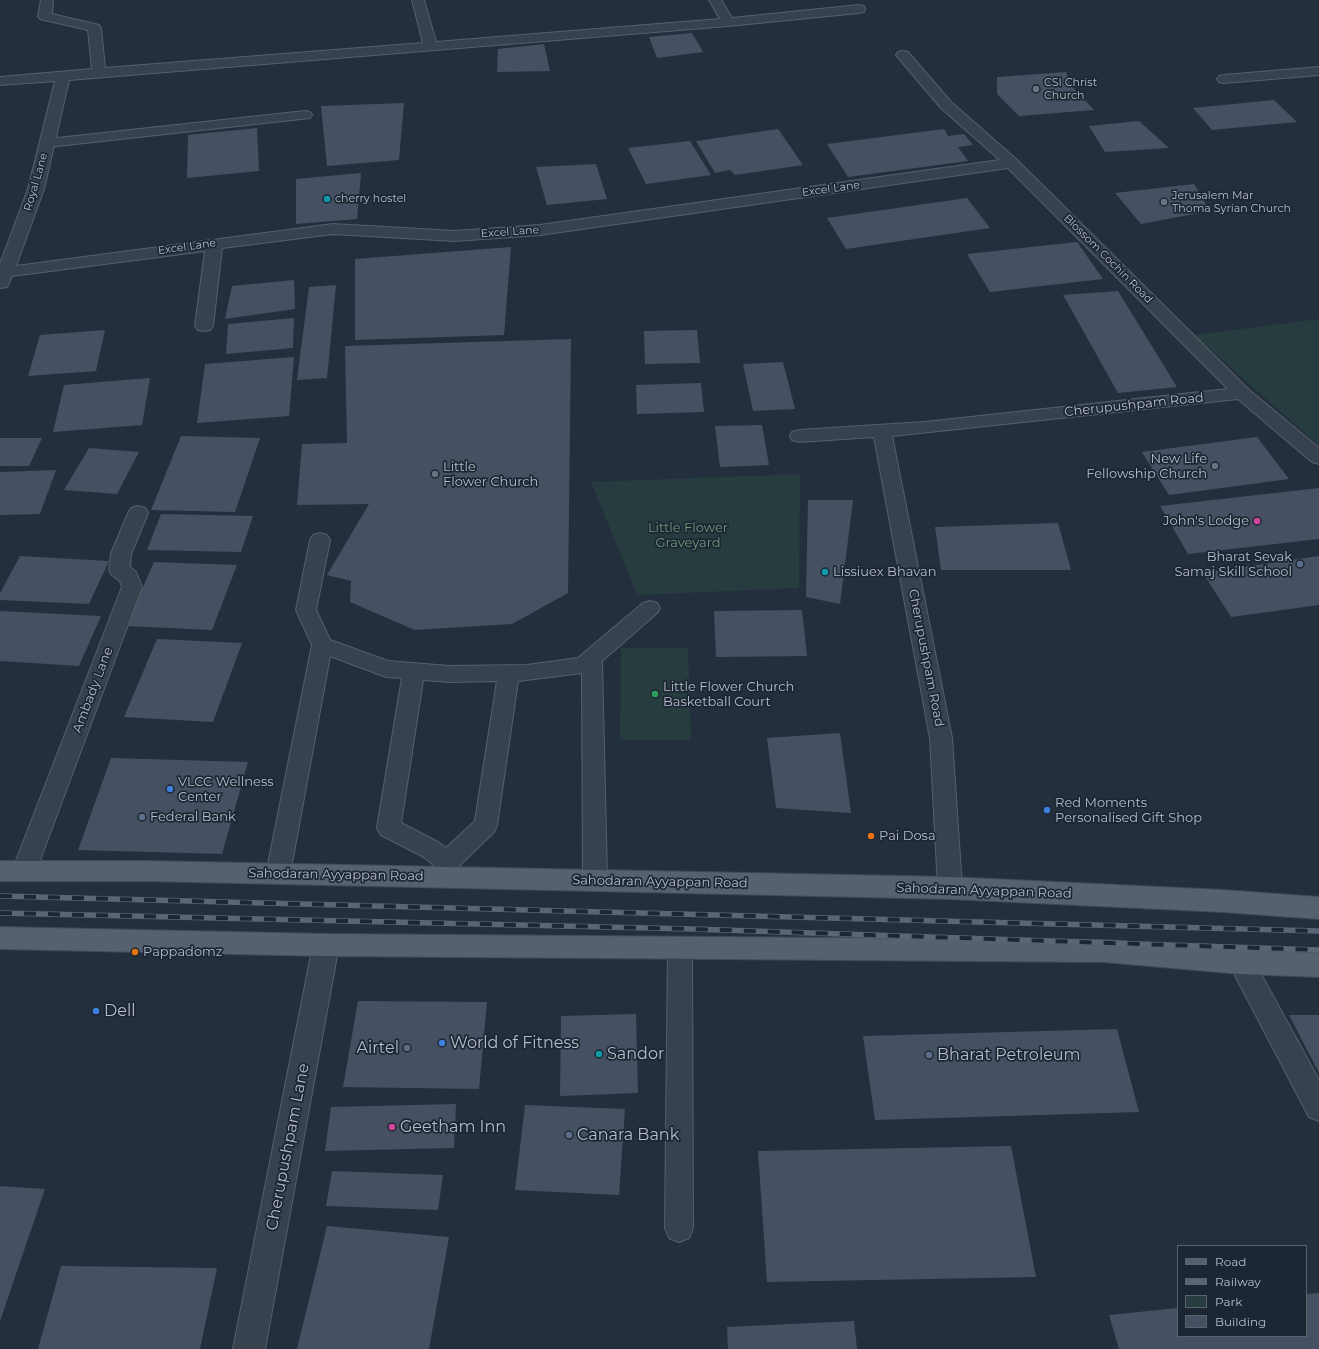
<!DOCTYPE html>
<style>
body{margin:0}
#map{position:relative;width:1319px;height:1349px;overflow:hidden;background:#242f3e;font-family:Montserrat,sans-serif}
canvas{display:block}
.legend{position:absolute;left:1177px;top:1245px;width:130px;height:92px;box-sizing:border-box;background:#1d2633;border:1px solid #59626f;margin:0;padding:5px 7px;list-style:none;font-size:12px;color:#b4bcc9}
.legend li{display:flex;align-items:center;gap:8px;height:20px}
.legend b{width:20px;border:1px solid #59626f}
</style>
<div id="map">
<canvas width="1319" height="1349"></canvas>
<ul class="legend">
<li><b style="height:5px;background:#56606e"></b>Road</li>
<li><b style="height:5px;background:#5a6575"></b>Railway</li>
<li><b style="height:11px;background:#263c3f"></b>Park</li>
<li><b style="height:11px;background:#455162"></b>Building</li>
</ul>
</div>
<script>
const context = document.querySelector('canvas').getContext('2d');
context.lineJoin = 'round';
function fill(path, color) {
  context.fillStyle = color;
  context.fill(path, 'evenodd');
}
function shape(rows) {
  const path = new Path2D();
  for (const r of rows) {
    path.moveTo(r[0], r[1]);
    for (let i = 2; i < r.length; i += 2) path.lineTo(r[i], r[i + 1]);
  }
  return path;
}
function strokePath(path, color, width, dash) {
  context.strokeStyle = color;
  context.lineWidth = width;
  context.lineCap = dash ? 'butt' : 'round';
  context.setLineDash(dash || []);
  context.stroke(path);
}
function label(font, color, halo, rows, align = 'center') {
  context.font = font + ' Montserrat,sans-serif';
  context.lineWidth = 3.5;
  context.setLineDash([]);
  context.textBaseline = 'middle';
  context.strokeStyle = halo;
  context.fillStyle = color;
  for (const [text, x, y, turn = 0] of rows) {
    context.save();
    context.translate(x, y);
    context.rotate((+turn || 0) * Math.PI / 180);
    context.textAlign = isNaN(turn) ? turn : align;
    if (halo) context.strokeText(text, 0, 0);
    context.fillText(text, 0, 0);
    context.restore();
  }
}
const green = shape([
 [1319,319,1319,446,1194,335],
 [800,474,799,588,637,595,591,482],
 [621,648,688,648,691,740,620,740]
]);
const building = shape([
 [692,33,703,52,657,58,649,37],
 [544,44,550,71,497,72,498,49],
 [1066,72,1070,84,1094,110,1019,116,997,94,997,77],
 [1274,100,1297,122,1212,130,1193,108],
 [404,103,399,160,327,166,321,106],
 [1139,121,1169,148,1105,152,1089,126],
 [257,128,259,171,187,178,188,135],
 [778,129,803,165,735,175,730,170,715,173,696,141],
 [944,129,948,136,964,134,973,145,958,147,968,161,848,177,827,144],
 [690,141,711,175,646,184,628,148],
 [596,164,607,199,547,205,536,167],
 [361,173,357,219,296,224,296,179],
 [1194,184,1210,211,1141,224,1115,193],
 [967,198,990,228,846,249,827,218],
 [1077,242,1103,279,990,292,967,254],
 [511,247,504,335,355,340,355,259],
 [294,280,295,309,225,319,232,286],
 [336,285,327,378,297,380,309,287],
 [1118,291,1177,387,1118,393,1063,295],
 [294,318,293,348,226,354,228,324],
 [105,330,96,371,28,376,40,335],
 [697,330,700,363,645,364,644,331],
 [571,339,568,593,512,624,415,630,350,602,351,581,327,575,369,504,297,505,302,444,347,443,345,346],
 [294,357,289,416,197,423,205,364],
 [783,362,795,409,753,411,743,364],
 [150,378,142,425,53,432,64,385],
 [701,383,704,412,637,414,636,385],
 [762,425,769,465,720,467,715,426],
 [181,436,260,438,235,512,151,510],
 [1257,437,1289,479,1169,495,1142,452],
 [0,438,42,438,29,466,0,466],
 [89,448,139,452,117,494,64,490],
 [56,470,40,514,0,515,0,472],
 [1319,488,1319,539,1188,554,1160,506],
 [808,500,853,500,840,604,806,597],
 [161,514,253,516,241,552,147,550],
 [1058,523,1071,570,941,570,935,527],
 [20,556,109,561,89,604,0,600,0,593],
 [1319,556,1319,605,1231,617,1203,573],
 [154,562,237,565,212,630,126,626],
 [802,610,807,656,716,657,714,611],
 [0,611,101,616,79,666,0,661],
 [157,639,242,643,213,722,124,717],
 [840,733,851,813,776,808,767,738],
 [111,758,248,762,222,854,78,850],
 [358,1001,487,1002,479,1089,343,1087],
 [636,1014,638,1093,560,1096,561,1016],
 [1289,1015,1319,1015,1319,1073],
 [1117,1029,1139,1112,875,1120,863,1036],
 [456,1104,454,1148,325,1151,331,1107],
 [525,1105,625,1109,619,1195,515,1190],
 [1011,1146,1036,1277,767,1282,758,1151],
 [332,1171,443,1175,438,1210,326,1206],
 [0,1186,45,1189,0,1321],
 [327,1226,449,1237,429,1349,297,1349],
 [61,1266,217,1268,200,1349,38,1349],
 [1319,1293,1319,1349,1119,1349,1109,1315,1178,1308,1178,1336,1306,1336,1306,1294],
 [854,1321,857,1349,728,1349,727,1327]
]);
const service = shape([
 [1319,67,1319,75,1224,83,1219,82,1217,79,1219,76,1224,75,1319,67],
 [305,111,310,112,312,115,310,118,48,147,43,146,41,143,43,140,48,139,305,111],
 [320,533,327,535,330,540,316,610,330,640,388,661,449,666,527,665,578,658,643,603,650,601,657,603,660,608,657,613,602,661,607,880,603,887,595,890,587,887,583,880,582,673,518,681,497,825,494,832,458,867,452,884,444,887,436,884,432,877,435,866,422,856,381,835,377,828,402,678,386,677,330,656,290,874,286,881,278,884,270,881,266,874,312,645,296,610,310,540,313,535,320,533],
 [423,680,449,682,497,681,475,821,446,848,438,842,401,823,423,680],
 [680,937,689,940,692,948,693,1228,689,1238,679,1242,669,1238,665,1228,668,948,671,940,680,937]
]);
const minor = shape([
 [41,0,53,0,52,14,99,25,101,28,105,68,423,43,412,0,424,0,436,42,720,19,709,0,721,0,732,18,859,5,864,6,865,9,864,12,859,13,728,26,69,80,44,189,16,266,333,224,455,231,540,225,1000,160,941,108,896,55,898,52,903,51,908,52,951,102,1017,160,1248,389,1319,448,1319,464,1312,462,1238,399,892,436,952,738,962,888,959,896,950,899,941,896,938,888,930,738,874,437,799,442,792,440,790,436,792,432,799,430,925,422,1228,389,1008,168,540,235,455,241,333,234,222,248,213,326,210,330,204,331,198,330,195,326,205,251,12,276,7,287,0,288,0,264,28,189,55,81,0,85,0,77,92,69,88,30,40,19,38,16,41,0],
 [138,506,145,508,148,513,131,554,130,567,136,572,142,587,36,871,33,878,24,881,15,878,12,871,122,587,120,581,112,575,109,570,111,554,128,513,131,508,138,506],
 [326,934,335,937,339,945,265,1349,233,1349,313,945,317,937,326,934],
 [1241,950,1250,954,1319,1080,1319,1121,1309,1117,1228,962,1232,954,1241,950]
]);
const primary = shape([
 [0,861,146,861,950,877,1223,890,1319,897,1319,919,1223,912,950,899,146,881,0,881,0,861],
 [0,927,326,934,1104,940,1241,950,1319,953,1319,977,1241,974,1104,962,326,956,0,949,0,927]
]);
const rail = shape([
 [0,896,1319,931],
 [0,913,692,929,1319,950]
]);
const markers = [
 [1036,89,4,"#6b7280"],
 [327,199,4,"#0f9aa8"],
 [1164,202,4,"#6b7280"],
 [1215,466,4,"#6b7280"],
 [435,474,4,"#6b7280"],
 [1257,521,4,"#d1479c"],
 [1300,564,4,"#5c6f8a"],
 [825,572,4,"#0f9aa8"],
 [655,694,4,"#2e9e5b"],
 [170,789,4,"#3f7fe0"],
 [1047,810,4,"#3f7fe0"],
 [142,817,4,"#5c6f8a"],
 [871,836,4,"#e8710a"],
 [135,952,4,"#e8710a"],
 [96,1011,4,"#3f7fe0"],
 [442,1043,4,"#3f7fe0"],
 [407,1048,4,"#5c6f8a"],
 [599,1054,4,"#0f9aa8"],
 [929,1055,4,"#5c6f8a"],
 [392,1127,4,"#d1479c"],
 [569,1135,4,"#5c6f8a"]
];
const farPoinames = [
 ["CSI Christ",1044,83],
 ["Church",1044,96],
 ["Jerusalem Mar",1172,196],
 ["Thoma Syrian Church",1172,209],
 ["cherry hostel",335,199]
];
const farStreetnames = [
 ["Royal Lane",36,182,-74],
 ["Excel Lane",831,189,-8],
 ["Excel Lane",510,232,-4],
 ["Excel Lane",187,247,-8],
 ["Blossom Cochin Road",1108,259,45]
];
const streetNames = [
 ["Cherupushpam Road",1134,405,-6],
 ["Cherupushpam Road",926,658,79],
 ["Ambady Lane",93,690,-69],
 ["Sahodaran Ayyappan Road",336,875,1],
 ["Sahodaran Ayyappan Road",660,882,1],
 ["Sahodaran Ayyappan Road",984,891,2]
];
const poiNames = [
 ["New Life",1207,459,"right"],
 ["Fellowship Church",1207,474,"right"],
 ["Little",443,467],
 ["Flower Church",443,482],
 ["John's Lodge",1249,521,"right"],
 ["Bharat Sevak",1292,557,"right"],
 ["Samaj Skill School",1292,572,"right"],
 ["Lissiuex Bhavan",833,572],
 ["Little Flower Church",663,687],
 ["Basketball Court",663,702],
 ["VLCC Wellness",178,782],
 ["Center",178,797],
 ["Red Moments",1055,803],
 ["Personalised Gift Shop",1055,818],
 ["Federal Bank",150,817],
 ["Pai Dosa",879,836],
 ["Pappadomz",143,952]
];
const parkNames = [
 ["Little Flower",688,528],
 ["Graveyard",688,543]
];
const nearPoinames = [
 ["Dell",104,1011],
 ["World of Fitness",450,1043],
 ["Airtel",399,1048,"right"],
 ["Sandor",607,1054],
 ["Bharat Petroleum",937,1055],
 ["Geetham Inn",400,1127],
 ["Canara Bank",577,1135]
];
const nearStreetnames = [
 ["Cherupushpam Lane",288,1147,-79]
];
fill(green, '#263c3f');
fill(building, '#455162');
strokePath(service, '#565f6c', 2);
strokePath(minor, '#565f6c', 2);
strokePath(primary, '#414a57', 2);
fill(service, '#38414e');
fill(minor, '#38414e');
fill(primary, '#56606e');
strokePath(rail, '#5a6575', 5.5);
strokePath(rail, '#1d2633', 4, [12]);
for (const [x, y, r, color] of markers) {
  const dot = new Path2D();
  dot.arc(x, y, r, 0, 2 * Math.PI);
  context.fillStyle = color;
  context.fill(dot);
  strokePath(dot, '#1d2633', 1.5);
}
label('11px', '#b4bcc9', '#1d2633', farPoinames, 'left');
label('11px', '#b4bcc9', '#1d2633', farStreetnames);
label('13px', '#b4bcc9', '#1d2633', streetNames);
label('13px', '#b4bcc9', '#1d2633', poiNames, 'left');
label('13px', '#6b9a76', '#1d2633', parkNames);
label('16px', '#b4bcc9', '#1d2633', nearPoinames, 'left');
label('16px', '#b4bcc9', '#1d2633', nearStreetnames);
</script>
